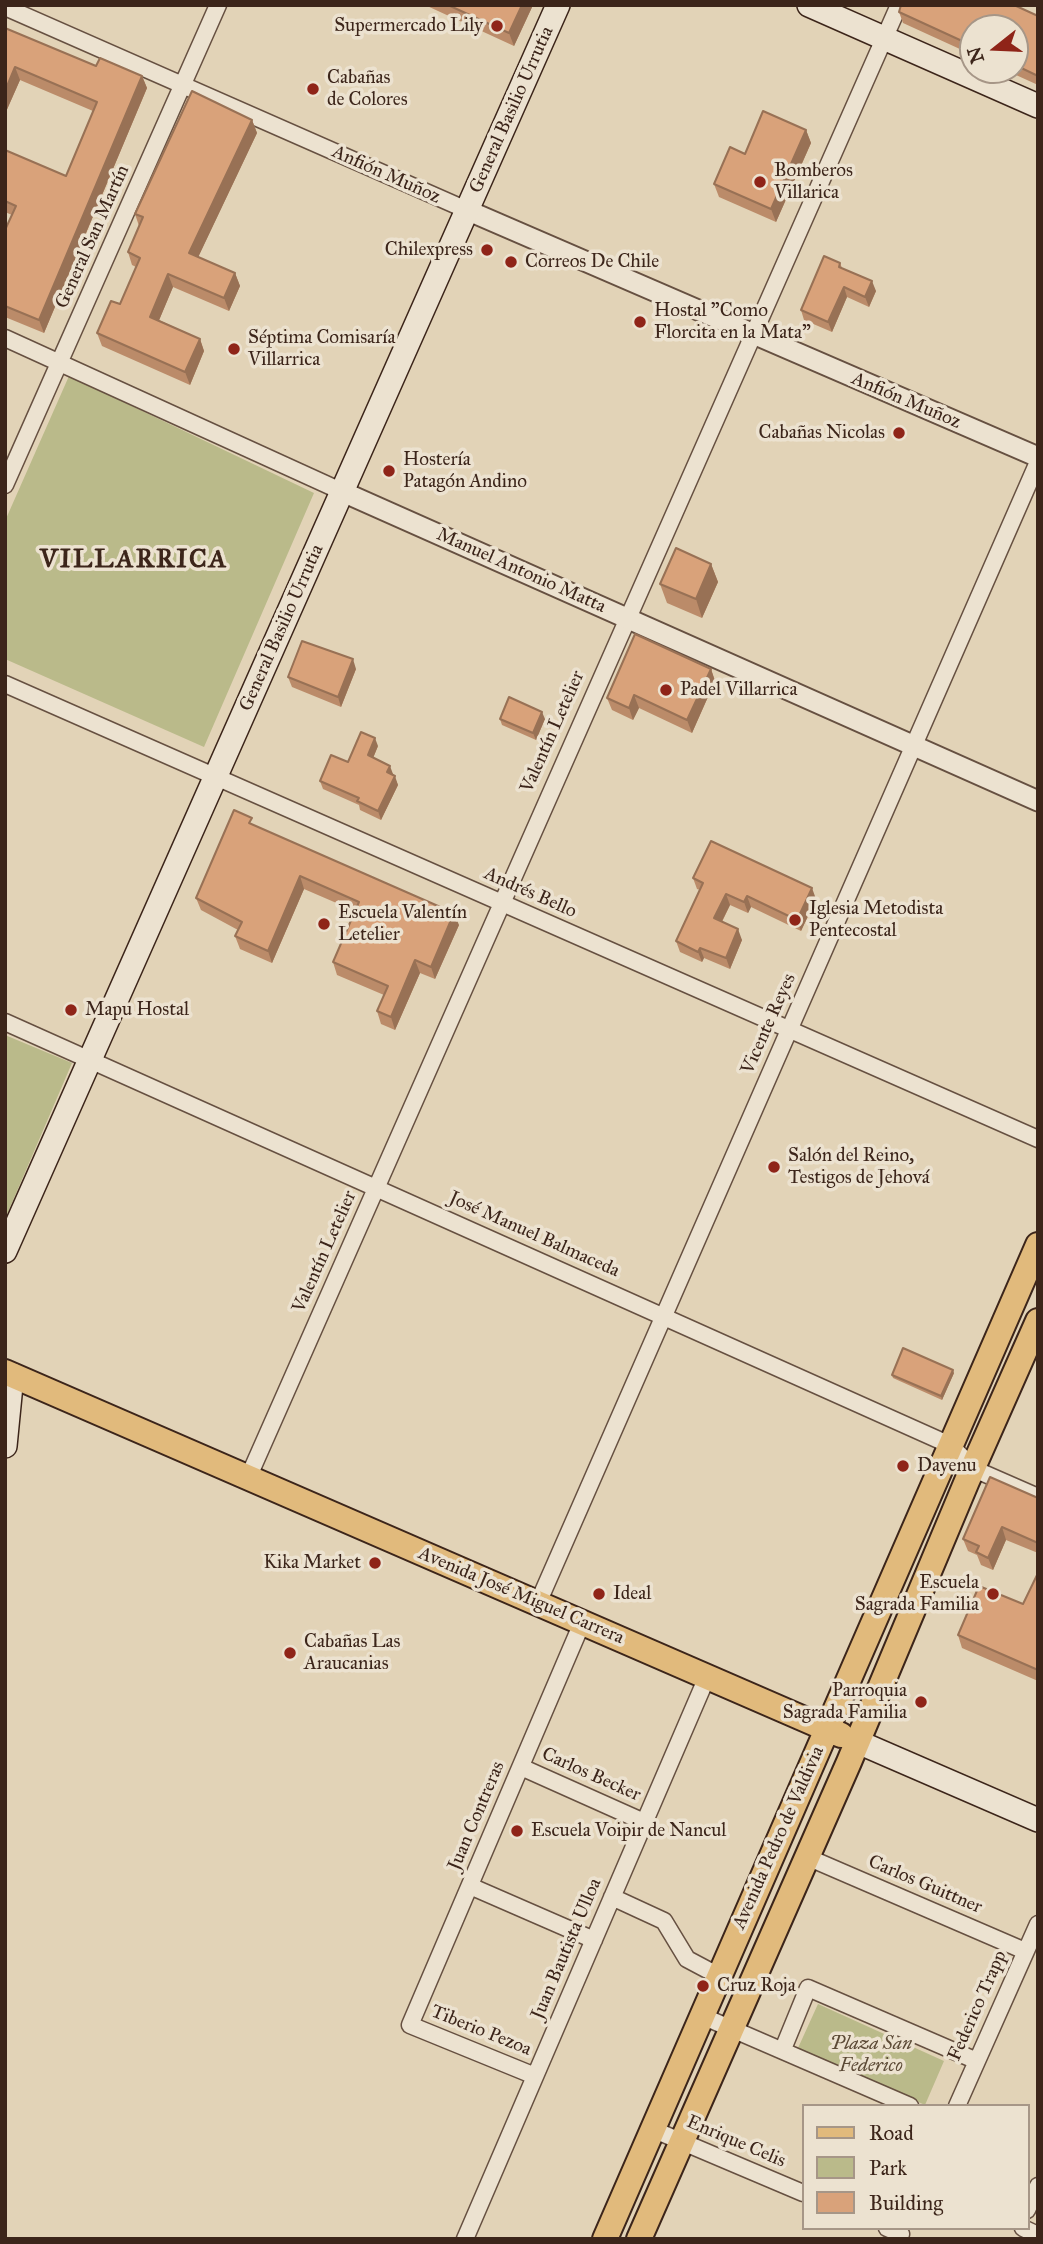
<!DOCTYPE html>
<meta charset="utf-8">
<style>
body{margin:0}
#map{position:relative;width:1043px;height:2244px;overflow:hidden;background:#e2d3b7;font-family:"IM FELL Great Primer",serif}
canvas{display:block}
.frame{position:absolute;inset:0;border:7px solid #3c251a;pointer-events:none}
.legend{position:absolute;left:802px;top:2104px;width:228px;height:126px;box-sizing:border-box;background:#ece2d0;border:2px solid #a69687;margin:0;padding:9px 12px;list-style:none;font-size:21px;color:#3c251a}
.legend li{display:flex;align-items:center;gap:14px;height:35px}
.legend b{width:35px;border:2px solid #a69687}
.north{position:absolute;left:959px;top:14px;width:70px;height:70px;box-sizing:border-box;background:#ece2d0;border:2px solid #a69687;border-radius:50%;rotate:252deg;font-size:19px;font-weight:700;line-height:28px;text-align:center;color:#3c251a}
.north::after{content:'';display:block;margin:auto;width:24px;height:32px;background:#8f2418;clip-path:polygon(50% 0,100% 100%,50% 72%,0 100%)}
</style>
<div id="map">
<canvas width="1043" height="2244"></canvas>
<div class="frame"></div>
<ul class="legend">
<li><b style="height:9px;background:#e1ba7c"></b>Road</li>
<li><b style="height:19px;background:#baba8a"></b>Park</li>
<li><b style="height:19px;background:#d9a27a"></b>Building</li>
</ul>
<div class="north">N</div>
</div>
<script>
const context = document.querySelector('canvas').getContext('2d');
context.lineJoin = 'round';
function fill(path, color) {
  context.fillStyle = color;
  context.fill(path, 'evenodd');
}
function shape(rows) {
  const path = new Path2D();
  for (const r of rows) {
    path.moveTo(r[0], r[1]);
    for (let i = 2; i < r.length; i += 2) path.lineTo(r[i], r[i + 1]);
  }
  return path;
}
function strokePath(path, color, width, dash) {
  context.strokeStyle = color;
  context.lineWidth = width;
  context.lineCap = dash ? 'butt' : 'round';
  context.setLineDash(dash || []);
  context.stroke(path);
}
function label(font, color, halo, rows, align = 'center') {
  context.font = font + ' "IM FELL Great Primer",serif';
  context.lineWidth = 7;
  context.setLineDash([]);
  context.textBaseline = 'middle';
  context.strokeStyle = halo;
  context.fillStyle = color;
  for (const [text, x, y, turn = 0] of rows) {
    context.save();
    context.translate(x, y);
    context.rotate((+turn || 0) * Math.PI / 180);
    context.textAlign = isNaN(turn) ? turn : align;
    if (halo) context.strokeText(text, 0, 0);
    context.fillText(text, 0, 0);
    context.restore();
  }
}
const green = shape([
 [69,376,314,493,204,747,5,659,5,521],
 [5,1035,72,1063,5,1219],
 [818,2004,944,2061,925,2105,798,2048]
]);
const minor = shape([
 [5,7,469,211],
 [5,338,343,492],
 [5,485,218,5],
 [5,684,1038,1139],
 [5,1022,950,1445,974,1469,1038,1497],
 [248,1478,899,5],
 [538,1603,1038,462],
 [521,1767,644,1822],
 [807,1857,1025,1951],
 [470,1886,594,1940],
 [612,1897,664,1921,687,1959,719,1976],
 [702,2016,910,2106],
 [783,2049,808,1988,977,2061],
 [535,2076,410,2025,582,1623],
 [957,2106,1038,1924],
 [652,2129,803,2193],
 [1027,2210,1038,2186],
 [887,2228,901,2234],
 [1023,2228,1038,2235],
 [465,2239,707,1677]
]);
const tertiary = shape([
 [469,211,1038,457],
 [343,492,1038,801]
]);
const secondary = shape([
 [809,5,1038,106],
 [5,1251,558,5],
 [5,1446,12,1375],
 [858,1742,1038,1820]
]);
const primary = shape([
 [5,1372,841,1735],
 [605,2239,1038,1245],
 [639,2239,849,1762,967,1481,1038,1321]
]);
const wall = shape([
 [425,5,533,5,514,46],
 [899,12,1038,16,1038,85,1005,70,1015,70,1015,28,973,28,973,55,903,23],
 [5,28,96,66,142,76,147,88,44,333,5,317,5,230,12,215,5,212,5,150,66,176,93,111,20,80,5,114],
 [252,120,257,133,198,257,235,273,240,286,229,311,173,287,159,320,200,339,204,351,190,385,102,346,97,333,120,304,136,267,132,265,128,252,139,226,135,214],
 [806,130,811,143,776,222,719,197,714,184,745,154],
 [840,263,842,268,876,291,869,307,847,297,832,332,804,320,801,310],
 [711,564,718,582,702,618,667,603,660,584],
 [356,669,341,707,292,687,288,677],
 [711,669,715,681,692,733,639,708,633,720,612,710,607,698],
 [500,719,545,719,536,740,502,725],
 [378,746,373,758,393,774,398,785,381,820,360,810,359,805,323,789,320,781,348,762],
 [254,825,459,925,435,979,420,973,395,1030,381,1024,377,1011,384,995,337,975,333,962,355,911,304,889,272,963,240,949,235,936,238,930,201,910,196,898],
 [693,878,816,899,801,931,751,907,748,913,730,905,722,922,742,940,730,969,704,958,702,962,680,952,676,941,700,890,697,889],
 [954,1373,942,1400,893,1378,892,1375],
 [1038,1498,1038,1553,1006,1540,993,1570,981,1565,977,1555,968,1551,963,1539],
 [1038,1573,1038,1681,962,1648,958,1635,1023,1604]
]);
const shadedWall = shape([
 [522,5,533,5,514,46,509,33],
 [15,67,20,80,5,114,5,91],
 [142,76,147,88,44,333,39,320],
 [252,120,257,133,194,266,189,253],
 [806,130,811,143,776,222,771,209],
 [235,273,240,286,229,311,224,298],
 [168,274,173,287,155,330,150,317],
 [872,281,876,291,869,307,865,297],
 [844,287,847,297,832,332,828,322],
 [200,339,204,351,190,385,185,372],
 [711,564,718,582,702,618,696,599],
 [353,659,356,669,341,707,338,697],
 [711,669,715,681,692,733,687,720],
 [634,695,639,708,633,720,629,708],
 [542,712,545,719,536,740,533,733],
 [375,738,378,746,371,763,368,755],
 [390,766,393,774,390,781,387,772],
 [395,776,398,785,381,820,378,811],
 [300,876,304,889,272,963,268,951],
 [812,888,816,899,801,931,797,920],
 [726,894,730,905,718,929,714,918],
 [747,896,751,907,748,913,744,902],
 [454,913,459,925,435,979,431,967],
 [738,929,742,940,730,969,726,958],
 [700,948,704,958,702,962,698,952],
 [415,960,420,973,395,1030,391,1017],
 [953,1370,954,1373,942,1400,941,1396],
 [1002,1527,1006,1540,993,1570,988,1558]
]);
const building = shape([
 [448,5,522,5,509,33,448,5],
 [901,5,1014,5,1038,16,1038,76,1015,65,1015,28,973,28,973,46,899,12,901,5],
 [5,28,96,66,100,58,142,76,39,320,5,306,5,230,16,206,5,201,5,150,66,176,97,102,15,67,5,91,5,28],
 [192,91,252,120,189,253,235,273,224,298,168,274,150,317,200,339,185,372,97,333,111,301,120,304,140,258,128,252,143,217,135,214,192,91],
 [763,111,806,130,771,209,714,184,730,147,745,154,763,111],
 [824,256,840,263,839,267,872,281,865,297,844,287,828,322,801,310,824,256],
 [676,548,711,564,696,599,660,584,676,548],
 [635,634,711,669,687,720,634,695,629,708,607,698,635,634],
 [302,641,353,659,338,697,288,677,302,641],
 [509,697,542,712,533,733,500,719,509,697],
 [361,732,375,738,368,755,390,766,387,772,395,776,378,811,357,801,359,798,320,781,331,755,348,762,361,732],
 [234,810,252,818,249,823,454,913,431,967,415,960,391,1017,377,1011,388,986,333,962,359,902,300,876,268,951,235,936,242,922,196,898,234,810],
 [711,841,812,888,797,920,747,896,744,902,726,894,714,918,738,929,726,958,700,948,698,952,676,941,703,883,693,878,711,841],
 [903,1348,953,1370,941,1396,892,1375,903,1348],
 [990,1477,1038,1498,1038,1543,1002,1527,988,1558,976,1552,979,1546,963,1539,990,1477],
 [1038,1573,1038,1670,958,1635,979,1586,1023,1604,1038,1573]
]);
const markers = [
 [497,26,7,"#8f2418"],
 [313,89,7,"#8f2418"],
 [760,182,7,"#8f2418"],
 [487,250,7,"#8f2418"],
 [511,262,7,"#8f2418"],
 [640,322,7,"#8f2418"],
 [234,349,7,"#8f2418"],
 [899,433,7,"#8f2418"],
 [389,471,7,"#8f2418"],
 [666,690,7,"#8f2418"],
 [795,920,7,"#8f2418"],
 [324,924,7,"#8f2418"],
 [71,1010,7,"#8f2418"],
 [774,1167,7,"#8f2418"],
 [903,1466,7,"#8f2418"],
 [375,1563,7,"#8f2418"],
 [599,1594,7,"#8f2418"],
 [993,1594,7,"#8f2418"],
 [290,1653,7,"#8f2418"],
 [921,1702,7,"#8f2418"],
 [517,1831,7,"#8f2418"],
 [703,1986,7,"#8f2418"]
];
const poiNames = [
 ["Supermercado Lily",483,26,"right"],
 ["Cabañas",327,78],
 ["de Colores",327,100],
 ["Bomberos",774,171],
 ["Villarica",774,193],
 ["Chilexpress",473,250,"right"],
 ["Correos De Chile",525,262],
 ["Hostal \"Como",654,311],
 ["Florcita en la Mata\"",654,333],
 ["Séptima Comisaría",248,338],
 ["Villarrica",248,360],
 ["Cabañas Nicolas",885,433,"right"],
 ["Hostería",403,460],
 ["Patagón Andino",403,482],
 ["Padel Villarrica",680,690],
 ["Iglesia Metodista",809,909],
 ["Pentecostal",809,931],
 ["Escuela Valentín",338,913],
 ["Letelier",338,935],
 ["Mapu Hostal",85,1010],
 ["Salón del Reino,",788,1156],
 ["Testigos de Jehová",788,1178],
 ["Dayenu",917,1466],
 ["Kika Market",361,1563,"right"],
 ["Escuela",979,1583,"right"],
 ["Sagrada Familia",979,1605,"right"],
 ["Ideal",613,1594],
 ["Cabañas Las",304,1642],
 ["Araucanias",304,1664],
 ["Parroquia",907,1691,"right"],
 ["Sagrada Familia",907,1713,"right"],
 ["Escuela Voipir de Nancul",531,1831],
 ["Cruz Roja",717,1986]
];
const streetNames = [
 ["General Basilio Urrutia",512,110,-66],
 ["Anfión Muñoz",386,175,24],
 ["General San Martín",93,237,-66],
 ["Anfión Muñoz",906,401,23],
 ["Manuel Antonio Matta",521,571,24],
 ["General Basilio Urrutia",282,628,-66],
 ["Valentín Letelier",553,732,-66],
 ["Andrés Bello",530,893,24],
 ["Vicente Reyes",769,1024,-66],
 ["José Manuel Balmaceda",534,1235,24],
 ["Valentín Letelier",325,1252,-66],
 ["Avenida José Miguel Carrera",521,1596,23],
 ["Carlos Becker",591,1775,24],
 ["Juan Contreras",477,1816,-67],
 ["Avenida Pedro de Valdivia",779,1838,-66],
 ["Carlos Guittner",925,1885,23],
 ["Juan Bautista Ulloa",567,1949,-67],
 ["Federico Trapp",978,2006,-66],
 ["Tiberio Pezoa",481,2031,22],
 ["Enrique Celis",736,2142,23]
];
const parkNames = [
 ["Plaza San",871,2044],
 ["Federico",871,2066]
];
const districtNames = [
 ["VILLARRICA",134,561]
];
fill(green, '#baba8a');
strokePath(minor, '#665041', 19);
strokePath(tertiary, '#665041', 23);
strokePath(secondary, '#3c251a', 26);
strokePath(primary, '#3c251a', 28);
strokePath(minor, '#ece2d0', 16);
strokePath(tertiary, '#ece2d0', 19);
strokePath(secondary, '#ece2d0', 23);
strokePath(primary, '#e1ba7c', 24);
fill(wall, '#bb8b69');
fill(shadedWall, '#987155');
fill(building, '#d9a27a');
strokePath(building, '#987155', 2);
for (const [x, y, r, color] of markers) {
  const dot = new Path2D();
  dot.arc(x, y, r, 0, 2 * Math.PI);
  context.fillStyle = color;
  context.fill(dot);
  strokePath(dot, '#ece2d0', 2.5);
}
label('19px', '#3c251a', '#ece2d0', poiNames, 'left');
label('19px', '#3c251a', '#ece2d0', streetNames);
label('italic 19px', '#5c4a36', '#ece2d0', parkNames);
context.letterSpacing = '2px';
label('bold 26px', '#3c251a', '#ece2d0', districtNames);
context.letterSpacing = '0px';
</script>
